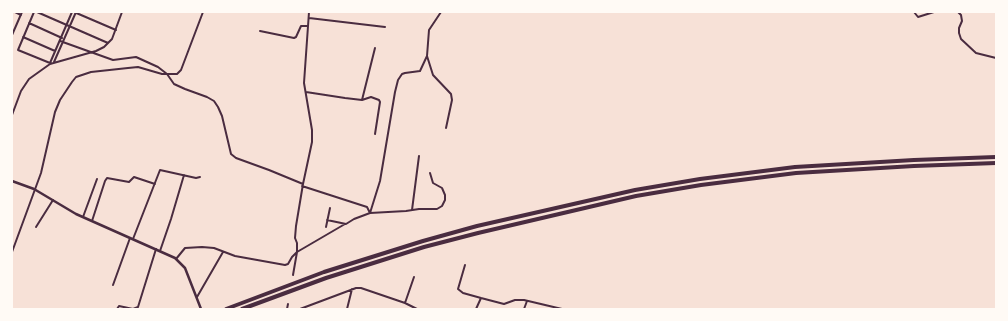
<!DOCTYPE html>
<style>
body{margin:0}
#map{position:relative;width:1008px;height:321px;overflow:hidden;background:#f7e1d7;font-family:"Space Grotesk",sans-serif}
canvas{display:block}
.frame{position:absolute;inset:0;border:13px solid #fffaf5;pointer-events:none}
</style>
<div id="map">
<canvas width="1008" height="321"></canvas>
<div class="frame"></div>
</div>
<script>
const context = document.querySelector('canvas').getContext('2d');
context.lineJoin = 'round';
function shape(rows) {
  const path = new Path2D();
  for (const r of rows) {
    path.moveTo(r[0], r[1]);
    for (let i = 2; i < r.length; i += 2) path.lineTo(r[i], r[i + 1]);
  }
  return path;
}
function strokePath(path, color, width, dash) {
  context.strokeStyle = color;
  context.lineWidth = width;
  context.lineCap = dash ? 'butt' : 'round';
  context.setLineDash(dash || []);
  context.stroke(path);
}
const minor = shape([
 [15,12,21,15],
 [34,12,18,50,50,63],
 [37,12,108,43],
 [74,12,116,30],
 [441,12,429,30,427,56,433,75,451,94,452,100,446,128],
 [914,12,918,17,934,12],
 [958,12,961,15,962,21,959,28,959,33,961,39,976,53,996,58],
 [309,18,385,27],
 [29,23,62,38],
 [260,31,294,38,296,37,301,26,308,26],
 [12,35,22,12],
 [23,37,55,51],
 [60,41,113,60,136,57,158,67,167,74,174,84,185,89,207,97,214,101,218,107,222,116,231,154,236,158,269,170,303,184],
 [54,62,76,12],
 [50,63,72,12],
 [306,92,345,98,362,100,371,97,379,100,380,102,375,134],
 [362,100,375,48],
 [12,115,21,91,29,79,50,64,96,51,104,47,112,39,122,12],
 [302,186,367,207,370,213,406,211,419,209,437,209,442,206,445,200,445,195,442,188,433,183,430,173],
 [412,210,419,156],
 [83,217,97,179],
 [327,220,346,224,354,219,370,213,380,181,395,92,398,80,402,74,405,73,420,71,427,56],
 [92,221,105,181,107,178,129,182,134,177,155,184],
 [36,227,53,200],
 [326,227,330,208],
 [133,239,160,170,196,178,200,177],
 [160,251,171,219,184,175],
 [12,252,41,173,55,112,60,100,72,82,76,77,91,72,128,68,138,67,162,74,177,74,181,70,203,12],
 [176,259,185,248,202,247,214,248,235,256,285,265,288,264,292,257,297,252,345,224],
 [465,265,458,289,463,293,481,298],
 [293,275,297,252,297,243,295,238,296,226,303,184,312,142,312,130,304,83,309,12],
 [113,285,130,238],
 [197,297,223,252],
 [405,303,414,277],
 [117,309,119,306,133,309,138,307,156,249],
 [287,309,288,304],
 [300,309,356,288,361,288,405,303,417,309],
 [347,309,352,289],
 [476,309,481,298,504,304,515,300,524,300,562,309],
 [524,309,527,301]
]);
const tertiary = shape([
 [12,181,34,189,76,214,175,258,185,268,201,309]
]);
const motorway = shape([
 [226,309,324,272,423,241,477,226,635,190,700,179,795,167,914,160,996,157],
 [242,309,326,278,424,247,478,233,636,196,701,185,796,173,914,166,996,163]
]);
strokePath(minor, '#4a2c40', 2);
strokePath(tertiary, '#4a2c40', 2.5);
strokePath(motorway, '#4a2c40', 4);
</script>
